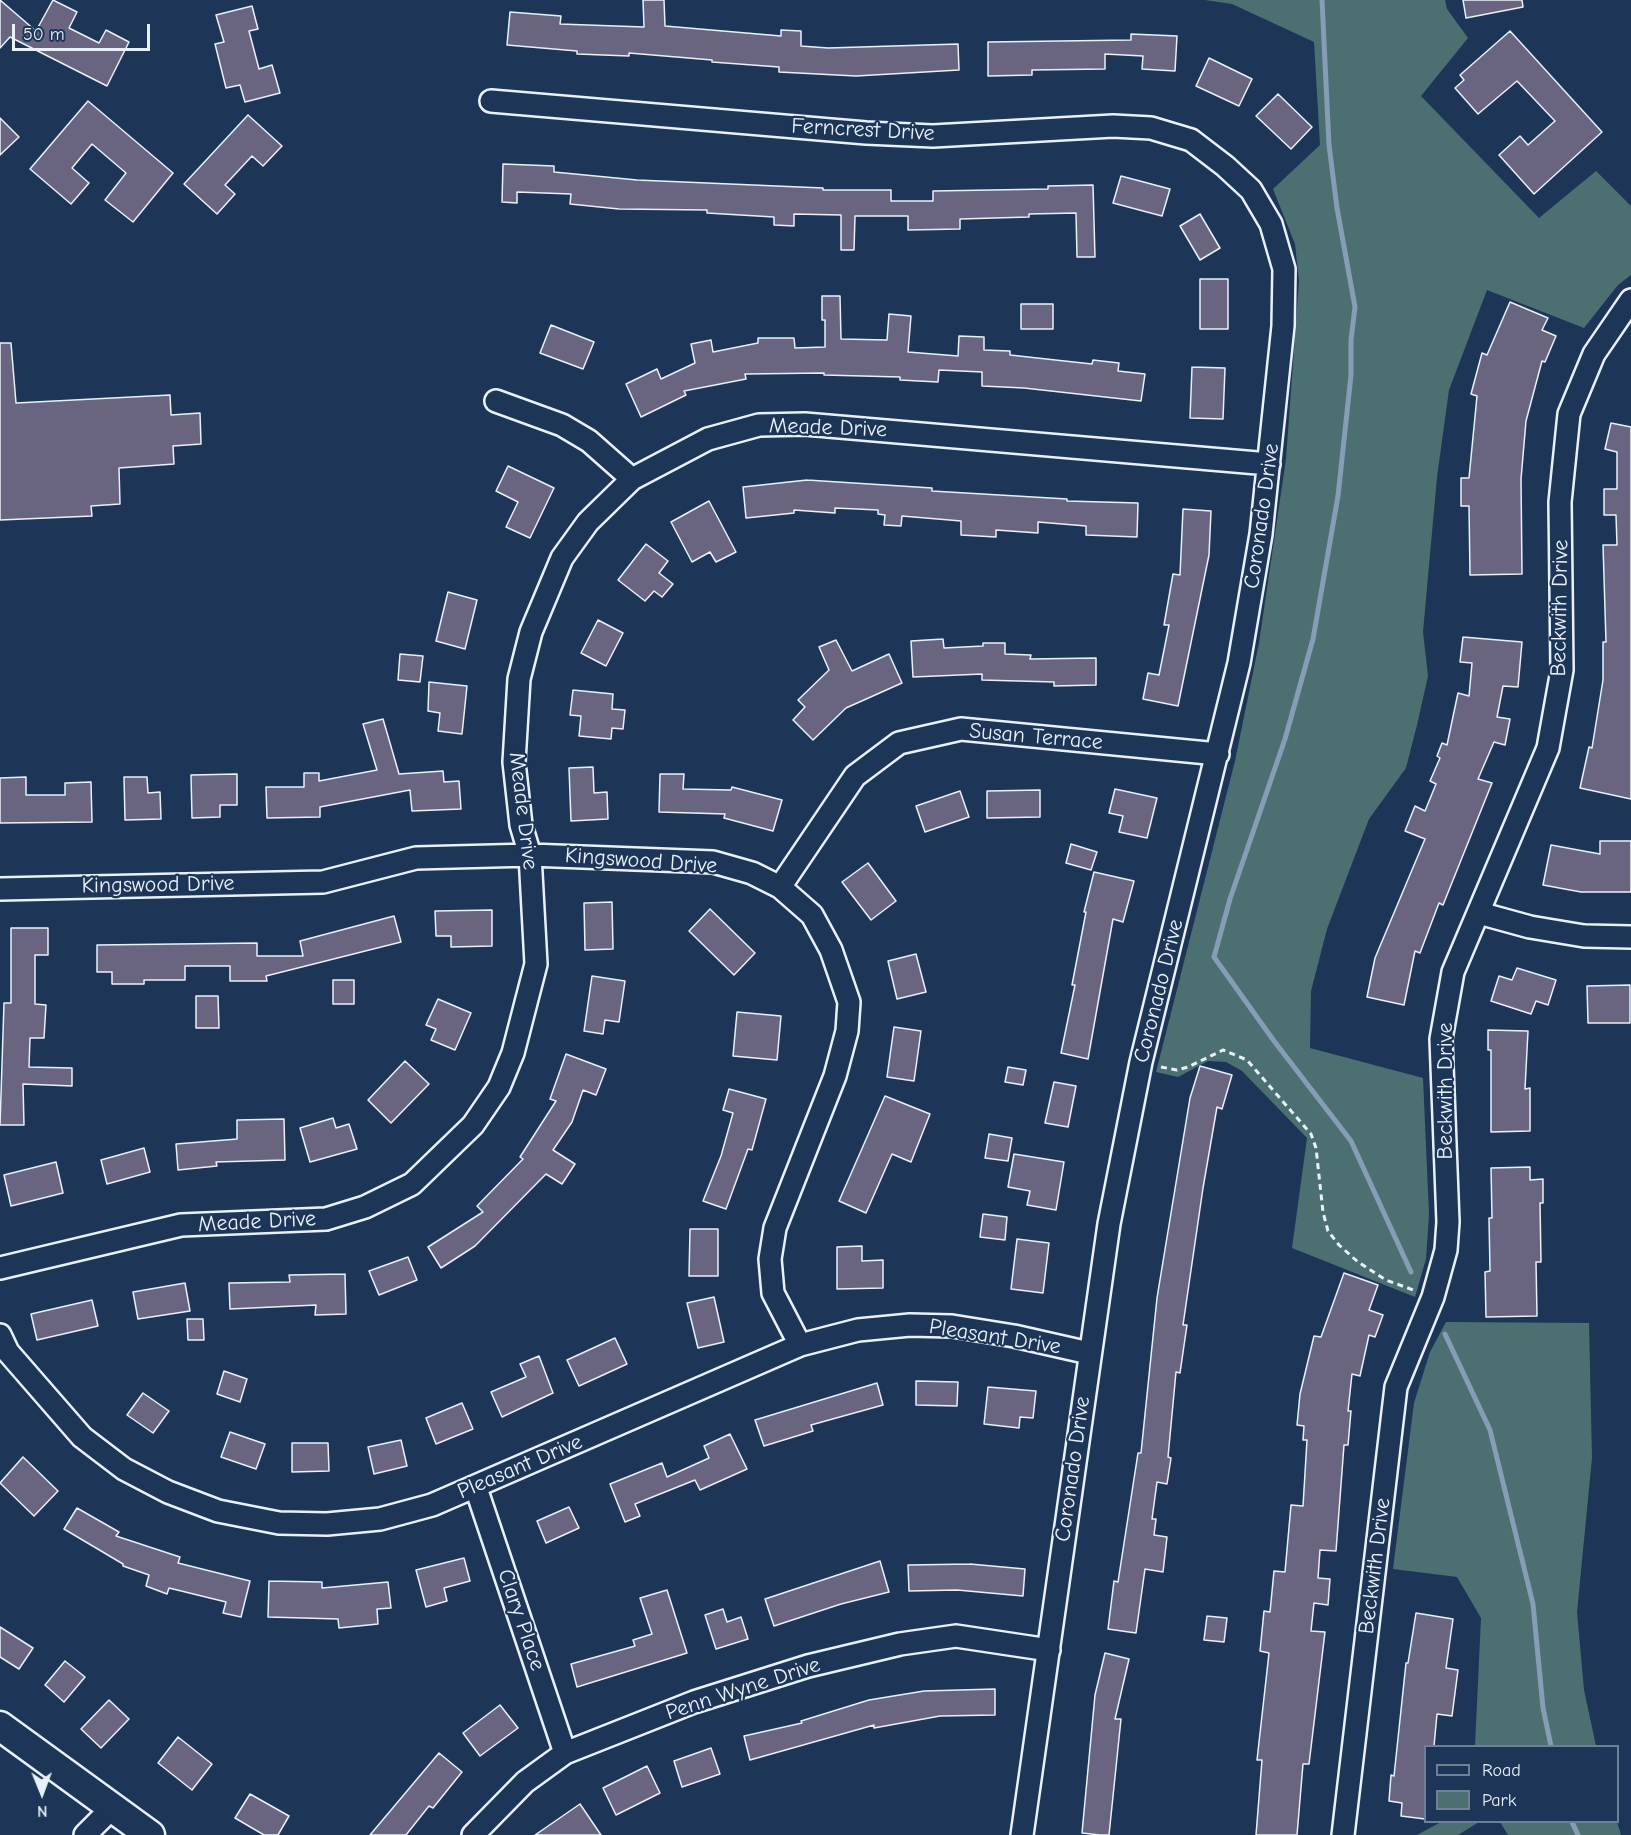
<!DOCTYPE html>
<style>
body{margin:0}
#map{position:relative;width:1631px;height:1835px;overflow:hidden;background:#1d3557;font-family:"Comic Neue",sans-serif}
canvas{display:block}
.legend{position:absolute;left:1424px;top:1745px;width:195px;height:78px;box-sizing:border-box;background:#1d3557;border:2px solid #6e8097;margin:0;padding:8px 10px;list-style:none;font-size:18px;color:#e8f1f8}
.legend li{display:flex;align-items:center;gap:12px;height:30px}
.legend b{width:30px;border:2px solid #6e8097}
.north{position:absolute;left:12px;top:1763px;width:60px;height:60px;-webkit-text-stroke:4px #1d3557;paint-order:stroke;rotate:179deg;font-size:16px;font-weight:700;line-height:24px;text-align:center;color:#e8f1f8}
.north::after{content:'';display:block;margin:auto;width:21px;height:27px;background:#e8f1f8;clip-path:polygon(50% 0,100% 100%,50% 72%,0 100%)}
.scale{position:absolute;left:12px;top:24px;width:138px;height:27px;box-sizing:border-box;border:3px solid #e8f1f8;border-top:0;padding-left:8px;font-size:18px;line-height:21px;white-space:nowrap;color:#e8f1f8;-webkit-text-stroke:4px #1d3557;paint-order:stroke}
</style>
<div id="map">
<canvas width="1631" height="1835"></canvas>
<ul class="legend">
<li><b style="height:8px;background:#1d3557"></b>Road</li>
<li><b style="height:16px;background:#4c7072"></b>Park</li>
</ul>
<div class="north">N</div>
<div class="scale">50 m</div>
</div>
<script>
const context = document.querySelector('canvas').getContext('2d');
context.lineJoin = 'round';
function fill(path, color) {
  context.fillStyle = color;
  context.fill(path, 'evenodd');
}
function shape(rows) {
  const path = new Path2D();
  for (const r of rows) {
    path.moveTo(r[0], r[1]);
    for (let i = 2; i < r.length; i += 2) path.lineTo(r[i], r[i + 1]);
  }
  return path;
}
function strokePath(path, color, width, dash) {
  context.strokeStyle = color;
  context.lineWidth = width;
  context.lineCap = dash ? 'butt' : 'round';
  context.setLineDash(dash || []);
  context.stroke(path);
}
function label(font, color, halo, rows, align = 'center') {
  context.font = font + ' "Comic Neue",sans-serif';
  context.lineWidth = 4.5;
  context.setLineDash([]);
  context.textBaseline = 'middle';
  context.strokeStyle = halo;
  context.fillStyle = color;
  for (const [text, x, y, turn = 0] of rows) {
    context.save();
    context.translate(x, y);
    context.rotate((+turn || 0) * Math.PI / 180);
    context.textAlign = isNaN(turn) ? turn : align;
    if (halo) context.strokeText(text, 0, 0);
    context.fillText(text, 0, 0);
    context.restore();
  }
}
const green = shape([
 [1205,0,1445,0,1447,9,1468,38,1421,96,1539,218,1596,171,1631,206,1631,275,1618,285,1584,328,1487,290,1449,390,1437,477,1423,632,1428,676,1417,725,1406,768,1369,819,1327,929,1311,991,1310,1048,1423,1078,1429,1214,1426,1259,1415,1297,1292,1248,1307,1138,1242,1071,1226,1062,1208,1061,1178,1077,1156,1072,1235,761,1259,643,1286,459,1299,281,1295,244,1273,189,1320,145,1314,42,1232,4],
 [1446,1322,1589,1323,1592,1458,1577,1612,1584,1690,1596,1746,1475,1746,1481,1618,1457,1577,1393,1569,1414,1403,1430,1352],
 [1441,1822,1479,1822,1458,1835,1417,1835],
 [1500,1822,1617,1822,1621,1835,1508,1835]
]);
const stream = shape([
 [1322,0,1329,145,1337,208,1355,307,1351,340,1351,375,1338,496,1313,639,1285,739,1230,899,1214,957,1274,1041,1351,1141,1411,1272],
 [1445,1334,1490,1430,1533,1604,1543,1708,1551,1746],
 [1572,1822,1578,1835]
]);
const building = shape([
 [0,0,36,31,53,0,77,12,69,28,99,43,106,30,129,42,107,86,10,37,0,48,0,0],
 [643,0,664,0,665,26,781,36,781,30,801,31,801,46,828,48,958,44,959,70,856,76,779,72,779,67,712,62,712,60,629,53,629,56,577,54,577,51,507,45,510,12,561,16,560,24,644,27,643,0],
 [1463,0,1522,0,1523,7,1466,18,1463,0],
 [252,6,258,29,249,31,259,69,272,65,280,93,245,102,240,85,226,88,215,44,224,42,216,15,252,6],
 [1510,31,1602,132,1534,194,1499,155,1520,136,1528,145,1555,121,1517,81,1478,114,1455,88,1464,80,1460,75,1510,31],
 [1131,34,1177,36,1175,71,1142,69,1143,56,1105,54,1105,69,1032,70,1032,75,988,76,988,42,1131,40,1131,34],
 [1209,58,1252,79,1239,106,1196,86,1209,58],
 [1278,94,1312,127,1291,149,1256,116,1278,94],
 [88,101,173,173,133,222,105,200,126,173,92,144,72,168,89,183,71,204,30,169,88,101],
 [248,115,282,146,263,166,252,156,225,185,235,194,217,214,184,184,248,115],
 [0,118,19,137,0,155,0,118],
 [503,164,554,166,554,172,637,180,823,188,823,190,891,190,891,201,933,201,933,191,1048,189,1048,186,1093,185,1095,257,1077,257,1076,213,1029,214,1029,217,960,219,960,229,908,230,908,216,855,216,854,250,841,250,841,215,794,214,794,226,774,225,774,217,707,213,707,210,619,209,570,204,571,194,517,192,517,203,502,202,503,164],
 [1121,176,1170,189,1162,216,1113,203,1121,176],
 [1200,214,1220,248,1200,260,1180,226,1200,214],
 [1200,279,1228,279,1228,329,1200,329,1200,279],
 [822,296,840,296,841,339,887,340,889,314,911,316,908,352,958,356,959,336,984,337,984,350,1010,351,1010,355,1092,364,1093,360,1119,363,1118,371,1145,374,1141,401,1024,388,982,386,982,372,939,370,938,382,900,380,900,377,824,375,824,373,745,374,746,379,684,391,686,395,641,417,626,384,657,369,661,379,695,363,691,344,711,340,713,352,758,343,758,338,794,338,795,348,825,347,825,320,822,320,822,296],
 [1510,302,1548,318,1542,330,1556,336,1545,362,1542,361,1526,421,1521,479,1522,574,1470,575,1469,506,1461,506,1461,478,1469,478,1477,396,1471,394,1482,353,1487,355,1510,302],
 [1021,304,1053,304,1053,329,1021,329,1021,304],
 [551,325,594,342,583,369,540,353,551,325],
 [0,343,11,343,16,403,170,395,171,415,200,413,201,444,173,446,174,464,119,468,120,504,91,506,92,516,0,520,0,343],
 [1192,367,1225,368,1223,419,1190,418,1192,367],
 [1611,423,1631,427,1631,799,1580,788,1589,747,1592,748,1603,680,1603,642,1606,642,1603,545,1617,545,1616,515,1604,515,1604,489,1617,489,1617,452,1605,449,1611,423],
 [508,466,554,488,530,538,506,527,518,502,496,491,508,466],
 [807,480,932,488,932,491,1067,499,1067,501,1138,503,1137,537,1086,535,1086,526,1038,522,1038,533,996,530,996,537,961,535,961,521,902,516,901,526,884,525,885,515,878,514,878,510,835,508,835,513,794,510,794,513,746,518,743,487,807,480],
 [709,501,736,552,716,562,710,552,692,562,671,522,709,501],
 [1183,509,1211,511,1209,555,1178,706,1143,699,1148,673,1159,675,1169,625,1164,625,1173,574,1180,575,1183,509],
 [646,544,668,561,659,573,673,584,662,597,654,591,645,601,618,580,646,544],
 [448,592,477,600,465,649,436,641,448,592],
 [598,620,623,633,606,666,581,653,598,620],
 [1463,637,1522,642,1518,687,1503,686,1497,717,1510,719,1505,745,1494,742,1478,779,1492,783,1443,905,1439,903,1420,953,1415,951,1404,1005,1367,997,1375,958,1425,839,1405,831,1415,806,1425,811,1436,784,1430,781,1440,758,1437,756,1442,743,1447,745,1458,693,1469,696,1472,663,1460,662,1463,637],
 [943,639,944,648,983,646,983,643,1005,643,1005,654,1031,655,1030,659,1096,658,1096,685,1054,686,1054,682,982,680,982,674,913,677,911,641,943,639],
 [836,640,852,671,889,654,902,683,846,708,813,740,793,720,805,707,798,700,829,670,819,647,836,640],
 [400,654,423,656,420,682,398,680,400,654],
 [429,682,467,686,462,734,438,731,440,713,428,711,429,682],
 [573,690,613,694,612,709,625,710,623,729,612,728,611,739,579,736,581,716,570,715,573,690],
 [383,719,399,774,443,771,444,782,459,781,461,809,412,811,410,790,320,807,320,817,267,818,266,787,304,787,304,773,319,773,319,781,377,770,363,724,383,719],
 [593,767,594,793,607,792,608,819,571,821,569,768,593,767],
 [237,774,237,805,220,805,220,817,192,818,191,775,237,774],
 [660,774,684,774,683,789,731,790,732,787,782,800,773,831,724,818,725,814,659,812,660,774],
 [26,777,26,795,65,795,65,783,91,782,92,822,0,823,0,778,26,777],
 [124,777,147,777,148,793,160,792,161,819,125,820,124,777],
 [1115,789,1157,798,1147,838,1119,832,1123,816,1109,813,1115,789],
 [1040,790,1040,817,987,818,987,791,1040,790],
 [960,791,969,817,925,832,916,806,960,791],
 [1600,841,1631,841,1631,892,1581,892,1543,885,1551,845,1600,854,1600,841],
 [1071,844,1097,852,1091,870,1066,863,1071,844],
 [868,863,896,901,871,920,842,882,868,863],
 [1094,872,1134,881,1123,922,1113,919,1088,1059,1061,1053,1075,985,1072,985,1086,912,1084,912,1094,872],
 [612,902,613,949,585,950,584,903,612,902],
 [710,909,755,953,734,975,689,931,710,909],
 [492,910,492,946,451,947,451,936,436,936,435,911,492,910],
 [394,916,401,942,266,976,267,981,230,981,230,966,185,966,185,980,144,980,144,984,112,984,112,972,97,972,97,945,257,943,257,956,303,956,300,941,394,916],
 [11,928,48,928,48,955,35,955,35,1004,46,1005,44,1038,30,1038,29,1067,72,1068,72,1086,23,1084,24,1125,0,1125,4,1003,11,1003,11,928],
 [916,954,926,992,897,999,888,961,916,954],
 [1517,968,1556,980,1548,1005,1536,1001,1531,1014,1491,1001,1499,976,1512,980,1517,968],
 [592,976,625,981,619,1022,605,1020,603,1034,584,1031,592,976],
 [333,980,354,980,354,1004,333,1004,333,980],
 [1630,985,1630,1023,1588,1023,1587,986,1630,985],
 [196,996,218,996,219,1028,196,1028,196,996],
 [438,999,471,1013,455,1050,431,1040,436,1029,426,1025,438,999],
 [737,1012,781,1016,777,1060,733,1056,737,1012],
 [894,1027,921,1031,914,1081,887,1077,894,1027],
 [1488,1030,1528,1031,1525,1089,1530,1088,1530,1131,1491,1132,1491,1050,1488,1050,1488,1030],
 [566,1054,606,1069,596,1095,583,1090,572,1122,553,1150,575,1164,562,1184,546,1174,475,1246,441,1268,428,1247,483,1212,477,1206,523,1159,520,1157,556,1101,550,1099,566,1054],
 [405,1061,429,1084,391,1123,368,1100,405,1061],
 [1200,1066,1232,1075,1222,1109,1217,1107,1203,1188,1183,1325,1187,1325,1180,1373,1176,1372,1168,1457,1171,1458,1167,1484,1157,1482,1152,1519,1156,1519,1154,1535,1167,1537,1163,1572,1145,1569,1136,1633,1108,1629,1114,1581,1118,1582,1138,1453,1141,1453,1157,1298,1190,1098,1200,1066],
 [1008,1067,1026,1070,1023,1085,1005,1082,1008,1067],
 [1054,1082,1076,1086,1068,1127,1045,1123,1054,1082],
 [729,1089,766,1099,752,1150,748,1149,726,1209,703,1201,721,1156,733,1113,723,1110,729,1089],
 [885,1096,930,1114,911,1162,892,1154,866,1213,839,1201,885,1096],
 [333,1118,336,1128,349,1124,357,1149,310,1162,300,1128,333,1118],
 [284,1119,285,1160,216,1162,217,1166,178,1170,176,1144,237,1139,237,1120,284,1119],
 [989,1134,1012,1138,1008,1161,985,1158,989,1134],
 [144,1148,150,1172,107,1184,101,1160,144,1148],
 [1014,1154,1064,1162,1056,1210,1027,1205,1030,1191,1008,1187,1014,1154],
 [56,1162,63,1193,11,1206,4,1175,56,1162],
 [1530,1167,1530,1180,1543,1179,1543,1203,1540,1203,1541,1262,1536,1262,1537,1316,1486,1317,1485,1272,1490,1271,1489,1218,1492,1218,1491,1168,1530,1167],
 [983,1214,1007,1217,1005,1240,980,1237,983,1214],
 [690,1229,718,1229,718,1276,689,1276,690,1229],
 [1017,1239,1049,1243,1043,1293,1011,1289,1017,1239],
 [862,1246,862,1261,883,1260,883,1288,837,1289,837,1247,862,1246],
 [408,1257,417,1280,379,1295,369,1271,408,1257],
 [1344,1273,1378,1285,1369,1310,1383,1315,1375,1337,1369,1335,1360,1376,1352,1374,1348,1411,1351,1411,1348,1445,1344,1445,1336,1551,1320,1550,1318,1578,1330,1579,1328,1605,1314,1603,1311,1631,1325,1632,1309,1764,1303,1764,1297,1835,1256,1835,1262,1760,1257,1760,1269,1653,1260,1651,1264,1611,1270,1612,1274,1571,1285,1572,1291,1505,1303,1506,1307,1440,1303,1440,1304,1426,1297,1425,1300,1394,1314,1336,1321,1337,1344,1273],
 [345,1274,346,1314,315,1315,316,1305,230,1309,229,1283,290,1282,289,1275,345,1274],
 [185,1283,190,1311,138,1319,133,1292,185,1283],
 [714,1297,724,1342,698,1348,687,1303,714,1297],
 [92,1300,98,1326,37,1340,31,1314,92,1300],
 [187,1319,203,1319,204,1340,188,1340,187,1319],
 [615,1338,627,1364,579,1386,567,1360,615,1338],
 [539,1356,553,1393,502,1417,491,1392,526,1377,520,1364,539,1356],
 [224,1371,247,1379,240,1402,217,1394,224,1371],
 [916,1381,958,1382,957,1406,916,1405,916,1381],
 [877,1383,883,1405,811,1425,813,1431,764,1446,755,1420,877,1383],
 [988,1387,1036,1391,1033,1418,1020,1417,1019,1428,984,1424,988,1387],
 [143,1393,169,1411,153,1433,127,1415,143,1393],
 [462,1403,473,1429,436,1444,426,1418,462,1403],
 [230,1432,265,1444,256,1469,221,1457,230,1432],
 [730,1434,747,1469,700,1490,695,1480,635,1504,640,1516,625,1522,610,1484,662,1463,667,1477,709,1458,704,1446,730,1434],
 [401,1440,407,1466,374,1474,368,1447,401,1440],
 [292,1443,328,1443,329,1471,292,1472,292,1443],
 [23,1457,58,1491,34,1516,0,1483,23,1457],
 [569,1507,579,1528,546,1543,537,1521,569,1507],
 [77,1508,119,1532,116,1536,180,1557,178,1563,250,1581,241,1617,223,1613,226,1602,169,1588,167,1594,146,1586,149,1575,123,1566,123,1564,64,1529,77,1508],
 [464,1558,470,1581,444,1588,447,1601,426,1607,416,1570,464,1558],
 [880,1561,889,1592,841,1604,774,1626,765,1599,880,1561],
 [970,1564,1025,1569,1023,1596,957,1590,909,1591,908,1565,970,1564],
 [269,1581,322,1582,322,1588,388,1582,391,1608,377,1609,378,1624,339,1628,338,1619,268,1617,269,1581],
 [667,1590,687,1653,577,1687,571,1664,635,1646,633,1640,652,1634,640,1598,667,1590],
 [723,1609,727,1622,741,1617,748,1639,716,1649,705,1615,723,1609],
 [1416,1613,1453,1619,1446,1668,1458,1670,1452,1716,1437,1714,1434,1746,1425,1746,1425,1819,1401,1816,1402,1803,1389,1801,1391,1775,1394,1776,1406,1663,1408,1663,1416,1613],
 [1207,1616,1227,1618,1224,1642,1204,1640,1207,1616],
 [0,1627,33,1648,19,1669,0,1657,0,1627],
 [1105,1653,1129,1659,1115,1719,1121,1719,1109,1835,1100,1835,1082,1833,1095,1695,1105,1653],
 [65,1661,85,1677,64,1702,45,1685,65,1661],
 [995,1689,995,1715,940,1716,874,1728,874,1725,750,1760,744,1736,802,1723,801,1721,869,1700,924,1691,995,1689],
 [109,1700,129,1719,101,1748,81,1729,109,1700],
 [500,1705,518,1728,480,1756,463,1733,500,1705],
 [178,1737,212,1764,192,1790,158,1763,178,1737],
 [711,1748,720,1774,682,1787,674,1761,711,1748],
 [439,1753,462,1772,433,1808,429,1806,406,1835,370,1835,439,1753],
 [647,1766,660,1793,616,1815,603,1788,647,1766],
 [250,1794,289,1816,278,1835,264,1835,235,1818,250,1794],
 [580,1804,601,1835,535,1835,580,1804]
]);
const path = shape([
 [1161,1067,1177,1070,1188,1067,1223,1050,1247,1060,1311,1134,1316,1148,1323,1212,1328,1231,1339,1245,1358,1262,1386,1280,1416,1291]
]);
const minor = shape([
 [491,101,866,133,933,136,1113,126,1151,128,1191,140,1225,166,1251,190,1271,224,1284,269,1283,326,1261,534,1239,663,1141,1062,1109,1224,1022,1835],
 [496,401,562,425,589,441,632,479],
 [780,887,855,776,899,743,961,729,1218,754],
 [0,889,323,882,416,858,530,855,713,862,752,873,780,887,812,915,831,950,849,1002,847,1031,835,1076,775,1228,770,1259,773,1293,800,1345],
 [1479,913,1530,927,1584,936,1631,937],
 [0,1268,181,1225,326,1219,365,1207,412,1184,473,1125,499,1087,513,1053,536,964,530,855,521,825,514,762,519,679,531,632,562,558,588,522,632,479,708,439,759,425,805,424,1269,464],
 [0,1335,8,1352,82,1437,124,1469,168,1492,218,1511,279,1523,327,1524,380,1519,432,1505,800,1345,858,1330,910,1325,952,1326,1014,1336,1089,1353],
 [476,1488,565,1753],
 [85,1835,113,1807],
 [473,1835,525,1782,565,1753,694,1702,808,1666,900,1644,956,1636,1049,1650],
 [1343,1835,1396,1387,1433,1297,1446,1250,1448,1222,1441,1039,1453,972,1548,748,1562,670,1560,502,1569,414,1594,354,1631,300]
]);
const secondary = shape([
 [0,1726,150,1835]
]);
const streetNames = [
 ["Ferncrest Drive",863,130,3],
 ["Meade Drive",828,428,2],
 ["Coronado Drive",1262,516,-82],
 ["Beckwith Drive",1560,608,-89],
 ["Susan Terrace",1036,737,5],
 ["Meade Drive",523,811,83],
 ["Kingswood Drive",641,861,4],
 ["Kingswood Drive",158,885,-1],
 ["Coronado Drive",1159,991,-76],
 ["Beckwith Drive",1446,1091,-90],
 ["Meade Drive",257,1222,-3],
 ["Pleasant Drive",995,1337,9],
 ["Pleasant Drive",520,1467,-23],
 ["Coronado Drive",1073,1469,-82],
 ["Beckwith Drive",1375,1566,-83],
 ["Clary Place",521,1620,71],
 ["Penn Wyne Drive",743,1689,-18]
];
fill(green, '#4c7072');
strokePath(stream, '#869db6', 5);
fill(building, '#696581');
strokePath(building, '#e8f1f8', 1.5);
strokePath(minor, '#e8f1f8', 26);
strokePath(secondary, '#e8f1f8', 33);
strokePath(path, '#e8f1f8', 3, [6, 4.5]);
strokePath(minor, '#1d3557', 21);
strokePath(secondary, '#1d3557', 28);
label('22px', '#e8f1f8', '#1d3557', streetNames);
</script>
